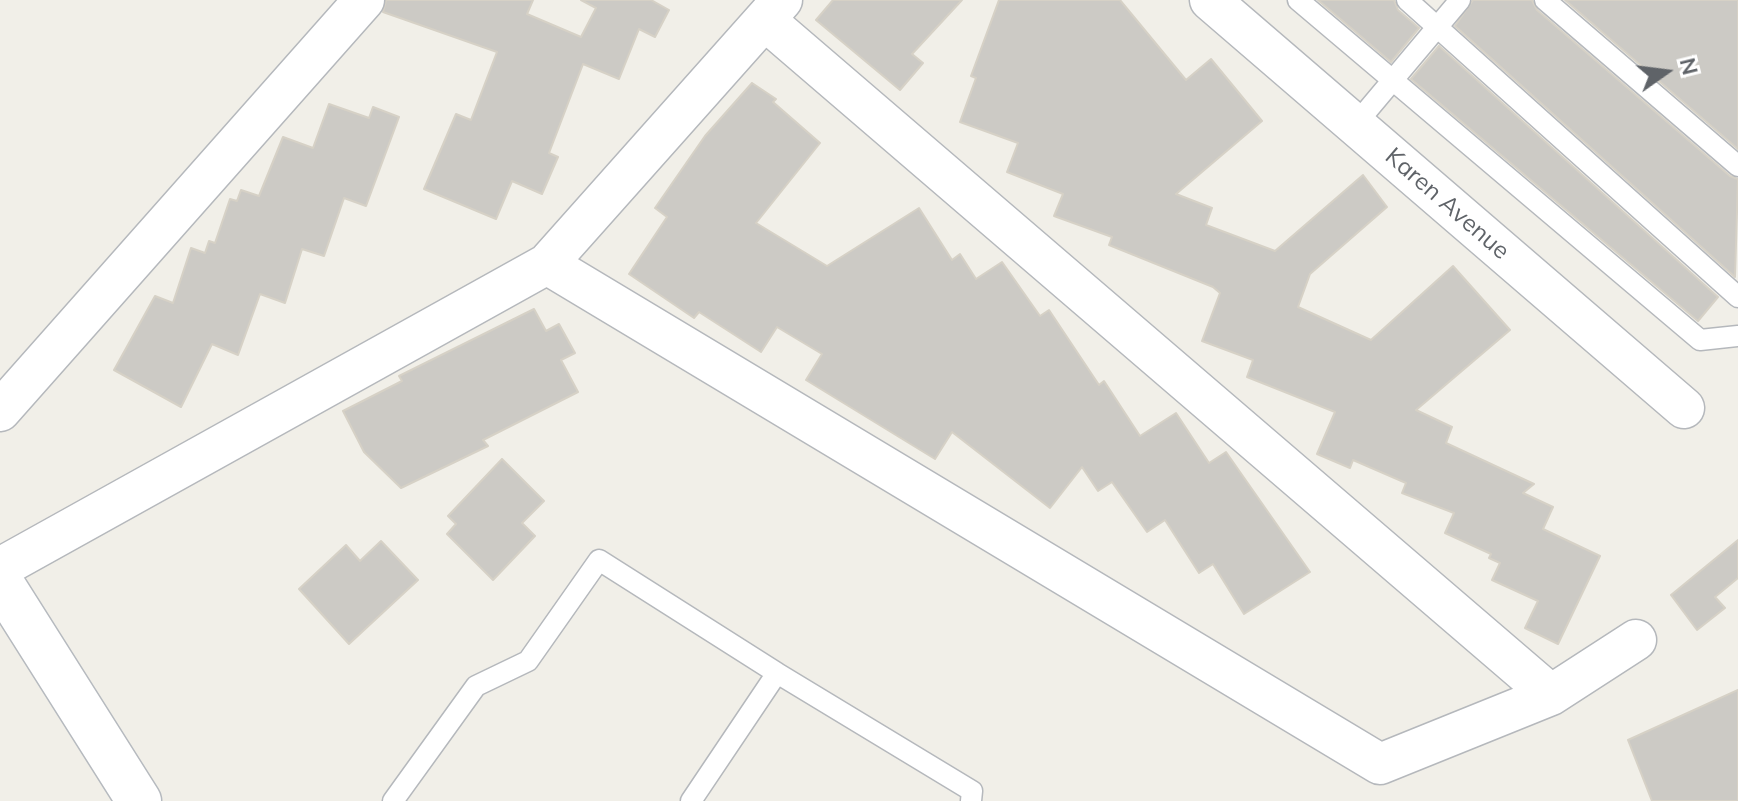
<!DOCTYPE html>
<style>
body{margin:0}
#map{position:relative;width:1738px;height:801px;overflow:hidden;background:#f1efe8;font-family:Mulish,sans-serif}
canvas{display:block}
.north{position:absolute;left:1626px;top:32px;width:80px;height:80px;-webkit-text-stroke:6px #fff;paint-order:stroke;rotate:76deg;font-size:22px;font-weight:700;line-height:32px;text-align:center;color:#5f6368}
.north::after{content:'';display:block;margin:auto;width:28px;height:36px;background:#5f6368;clip-path:polygon(50% 0,100% 100%,50% 72%,0 100%)}
</style>
<div id="map">
<canvas width="1738" height="801"></canvas>
<div class="north">N</div>
</div>
<script>
const context = document.querySelector('canvas').getContext('2d');
context.lineJoin = 'round';
function fill(path, color) {
  context.fillStyle = color;
  context.fill(path, 'evenodd');
}
function shape(rows) {
  const path = new Path2D();
  for (const r of rows) {
    path.moveTo(r[0], r[1]);
    for (let i = 2; i < r.length; i += 2) path.lineTo(r[i], r[i + 1]);
  }
  return path;
}
function strokePath(path, color, width, dash) {
  context.strokeStyle = color;
  context.lineWidth = width;
  context.lineCap = dash ? 'butt' : 'round';
  context.setLineDash(dash || []);
  context.stroke(path);
}
function label(font, color, halo, rows, align = 'center') {
  context.font = font + ' Mulish,sans-serif';
  context.lineWidth = 6;
  context.setLineDash([]);
  context.textBaseline = 'middle';
  context.strokeStyle = halo;
  context.fillStyle = color;
  for (const [text, x, y, turn = 0] of rows) {
    context.save();
    context.translate(x, y);
    context.rotate((+turn || 0) * Math.PI / 180);
    context.textAlign = isNaN(turn) ? turn : align;
    if (halo) context.strokeText(text, 0, 0);
    context.fillText(text, 0, 0);
    context.restore();
  }
}
const building = shape([
 [386,0,533,0,527,14,581,37,596,8,581,0,651,0,669,10,655,37,639,29,619,79,583,64,549,153,558,157,542,194,512,181,496,219,424,189,456,114,471,120,497,52,383,12,386,0],
 [833,0,962,0,912,54,923,63,900,90,816,20,833,0],
 [999,0,1120,0,1186,80,1211,59,1262,121,1176,194,1212,208,1206,225,1275,251,1363,175,1387,207,1310,274,1298,307,1371,340,1453,266,1510,330,1416,410,1452,427,1446,443,1534,484,1523,493,1553,507,1543,529,1600,556,1558,644,1525,628,1538,601,1492,580,1500,563,1489,558,1491,554,1445,533,1454,513,1402,493,1406,483,1353,460,1350,468,1317,454,1335,412,1247,377,1253,360,1202,341,1220,293,1213,287,1109,245,1112,237,1054,216,1063,194,1007,172,1018,143,960,122,976,78,971,76,999,0],
 [1318,0,1394,0,1398,10,1419,28,1391,62,1318,0],
 [1473,0,1532,0,1537,10,1730,176,1738,179,1735,277,1455,26,1473,0],
 [1565,0,1738,0,1738,149,1565,0],
 [1439,46,1718,297,1698,321,1411,79,1439,46],
 [752,83,776,99,773,102,820,143,756,223,827,266,919,208,952,260,960,254,976,279,1002,262,1040,316,1049,310,1099,385,1104,381,1140,436,1176,413,1209,463,1226,452,1310,572,1244,614,1213,564,1199,573,1165,520,1147,532,1112,482,1098,491,1082,467,1050,508,952,432,935,459,806,380,822,354,777,327,761,352,699,312,694,318,629,274,667,217,655,208,705,136,752,83],
 [329,104,369,118,373,107,399,117,366,206,344,198,324,256,302,249,285,303,260,294,238,355,212,344,181,407,114,370,155,296,173,303,191,248,205,253,209,241,215,243,230,199,237,201,241,190,259,196,283,137,313,148,329,104],
 [534,309,546,331,559,324,575,353,561,360,578,392,483,440,488,446,401,488,364,452,343,411,402,381,399,376,534,309],
 [502,459,544,501,522,523,535,536,493,580,447,534,456,524,448,516,502,459],
 [1738,540,1738,578,1715,597,1725,608,1697,630,1671,595,1738,540],
 [381,541,418,580,349,644,299,589,346,545,360,561,381,541],
 [1738,690,1738,801,1652,801,1628,740,1738,690]
]);
const lane = shape([
 [1298,0,1700,340,1738,336],
 [1407,0,1738,297],
 [1545,0,1738,166],
 [1355,125,1460,0],
 [777,673,972,791,971,801],
 [393,801,476,686,528,661,599,560,777,673,691,801]
]);
const street = shape([
 [1210,0,1684,408],
 [766,21,1551,695],
 [547,264,1380,764,1551,695,1636,640],
 [0,411,364,0],
 [0,568,547,264,782,0]
]);
const secondary = shape([
 [0,581,139,801]
]);
const streetNames = [
 ["Karen Avenue",1447,204,41]
];
fill(building, '#cccac5');
strokePath(building, '#d6d1c6', 2);
strokePath(lane, '#b5b8bc', 23);
strokePath(street, '#b5b8bc', 43);
strokePath(secondary, '#b6babf', 47);
strokePath(lane, '#fff', 20);
strokePath(street, '#fff', 40);
strokePath(secondary, '#fff', 44);
label('24px', '#5f6368', '#fff', streetNames);
</script>
